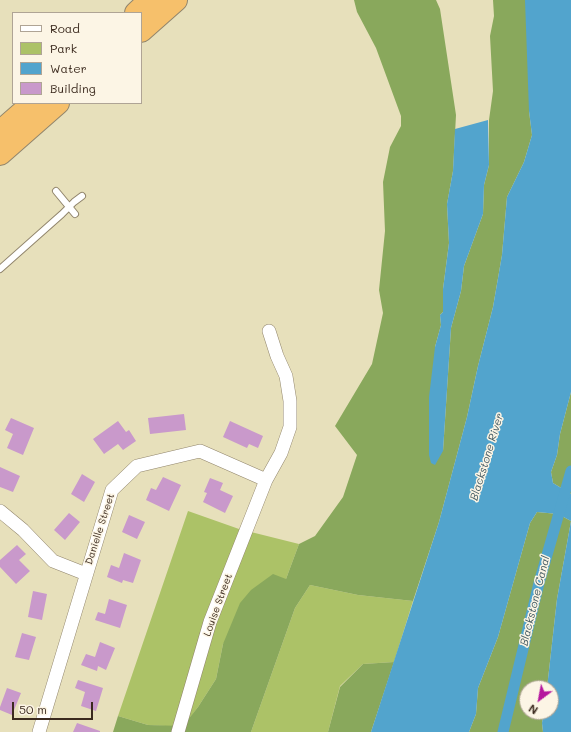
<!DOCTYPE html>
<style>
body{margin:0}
#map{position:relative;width:571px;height:732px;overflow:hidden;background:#e7e0bb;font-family:Mali,sans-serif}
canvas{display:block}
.legend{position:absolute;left:12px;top:12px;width:130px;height:92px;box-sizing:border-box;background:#fcf5e5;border:1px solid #afa495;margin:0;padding:5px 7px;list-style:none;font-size:12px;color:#3b2a1e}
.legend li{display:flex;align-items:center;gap:8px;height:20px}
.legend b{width:20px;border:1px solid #afa495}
.north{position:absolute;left:519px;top:680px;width:40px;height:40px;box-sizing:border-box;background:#fcf5e5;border:1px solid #afa495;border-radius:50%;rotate:212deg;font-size:11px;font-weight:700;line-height:16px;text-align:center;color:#3b2a1e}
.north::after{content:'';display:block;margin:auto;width:14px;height:18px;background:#b5179e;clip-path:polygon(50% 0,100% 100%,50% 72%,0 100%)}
.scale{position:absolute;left:12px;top:702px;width:81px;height:18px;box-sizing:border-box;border:2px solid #3b2a1e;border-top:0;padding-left:5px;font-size:12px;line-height:14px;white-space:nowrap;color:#3b2a1e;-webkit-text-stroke:3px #fcf5e5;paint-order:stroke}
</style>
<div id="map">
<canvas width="571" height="732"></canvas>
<ul class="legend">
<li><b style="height:5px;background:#fff"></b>Road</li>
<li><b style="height:11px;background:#acc267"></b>Park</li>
<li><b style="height:11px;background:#52a4cd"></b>Water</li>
<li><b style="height:11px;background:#c999cb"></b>Building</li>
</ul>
<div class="north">N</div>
<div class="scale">50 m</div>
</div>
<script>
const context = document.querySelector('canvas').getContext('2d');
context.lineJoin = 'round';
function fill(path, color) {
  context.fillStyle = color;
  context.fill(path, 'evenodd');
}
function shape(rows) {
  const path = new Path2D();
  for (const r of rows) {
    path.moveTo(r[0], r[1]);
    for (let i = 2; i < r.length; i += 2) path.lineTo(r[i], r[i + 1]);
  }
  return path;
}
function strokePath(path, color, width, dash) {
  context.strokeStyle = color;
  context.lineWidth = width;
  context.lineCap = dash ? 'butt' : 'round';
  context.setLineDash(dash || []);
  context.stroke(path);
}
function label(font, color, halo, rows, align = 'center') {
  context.font = font + ' Mali,sans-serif';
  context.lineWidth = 3;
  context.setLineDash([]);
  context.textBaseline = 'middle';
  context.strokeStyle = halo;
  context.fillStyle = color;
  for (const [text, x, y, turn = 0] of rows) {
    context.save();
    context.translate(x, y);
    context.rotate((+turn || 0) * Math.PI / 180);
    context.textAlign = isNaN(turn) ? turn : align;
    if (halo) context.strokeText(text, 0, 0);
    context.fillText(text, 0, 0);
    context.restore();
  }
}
const green = shape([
 [188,511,239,529,299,544,286,579,223,644,216,679,198,707,183,727,148,725,118,716],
 [310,585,358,595,413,601,394,662,363,664,340,686,328,732,251,732,295,608]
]);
const forest = shape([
 [354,0,436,0,440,9,456,115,453,171,447,204,449,243,443,289,443,312,440,315,441,325,435,347,443,451,451,328,461,291,464,266,483,214,484,185,489,165,489,120,493,91,490,36,494,16,493,0,532,0,529,111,532,135,524,162,507,197,502,255,493,307,478,366,467,417,439,522,413,601,358,595,310,585,295,608,251,732,113,732,118,716,148,725,183,726,198,707,216,679,223,644,240,603,251,590,273,574,286,579,299,544,315,536,343,497,357,455,335,426,372,364,383,313,379,290,385,231,383,182,390,147,401,126,401,116,376,48,357,12],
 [571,392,571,494,553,483,551,472,557,455,560,434],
 [537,512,558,514,571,521,557,599,547,688,527,688,527,712,544,712,542,723,543,732,469,732,476,714,478,688,498,637,530,523],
 [394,662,371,732,328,732,340,687,363,664]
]);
const water = shape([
 [525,0,571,0,571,392,560,434,557,455,551,472,553,483,571,494,571,732,543,732,542,723,544,712,551,712,551,688,547,688,557,599,571,521,558,514,537,512,530,523,498,637,478,688,476,714,469,732,371,732,439,522,467,417,478,366,493,307,502,255,507,197,524,162,532,135,529,111],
 [488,120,489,165,484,185,483,214,464,266,461,291,451,328,443,451,435,465,431,463,429,455,429,397,435,347,441,325,440,315,443,312,443,289,449,243,447,204,453,171,455,129]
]);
const canal = shape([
 [503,732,539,583,571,471]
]);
const building = shape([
 [184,414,186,430,150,434,148,418],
 [11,418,34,428,23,455,7,448,13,434,5,430],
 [118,421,126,432,129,430,136,441,123,450,118,444,104,454,93,439],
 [230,421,263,436,258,448,249,444,247,448,223,437],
 [0,467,20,476,13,492,0,487],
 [82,474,95,482,84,502,71,494],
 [163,477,181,485,169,511,146,500,151,488,156,490],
 [210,478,223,483,220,490,233,496,225,513,203,502,207,493,204,492],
 [69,513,80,522,65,540,54,530],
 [129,515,145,522,137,539,122,532],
 [17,545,26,554,19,560,30,571,16,584,0,567,0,560],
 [124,553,141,560,133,583,123,580,122,583,107,577,111,565,119,568],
 [33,591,47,594,42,620,28,617],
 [109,599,127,605,120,628,95,620,98,612,105,614],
 [22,633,36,637,29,660,15,657],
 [100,642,115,648,106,670,98,666,97,671,81,665,86,654,95,657],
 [78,680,103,688,96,711,81,706,85,692,75,688],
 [7,688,21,693,12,715,0,710,0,707],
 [77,723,100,731,100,732,73,732]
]);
const lane = shape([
 [56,191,75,214],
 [0,269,62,214,74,202,82,196]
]);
const street = shape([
 [0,511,23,530,53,561,86,574],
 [39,732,112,490,137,466,200,451,266,480],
 [178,732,210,622,266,480,281,453,290,427,290,401,286,376,277,356,269,331]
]);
const highway = shape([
 [136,13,150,0],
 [141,31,176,0],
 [0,132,33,103],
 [0,154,58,103]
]);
const streetNames = [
 ["Danielle Street",100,529,-72],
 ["Louise Street",218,605,-70]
];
const waterNames = [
 ["Blackstone River",487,457,-73],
 ["Blackstone Canal",535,601,-76]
];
fill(green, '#acc267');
fill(forest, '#89a85c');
fill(water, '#52a4cd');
strokePath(canal, '#52a4cd', 11);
fill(building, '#c999cb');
strokePath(lane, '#91856c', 8);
strokePath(street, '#91856c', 14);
strokePath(highway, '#91856c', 24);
strokePath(lane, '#fff', 6);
strokePath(street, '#fff', 13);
strokePath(highway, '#f6c06b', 22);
label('10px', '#3b2a1e', '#fcf5e5', streetNames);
label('italic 11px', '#445b64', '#fcf5e5', waterNames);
</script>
